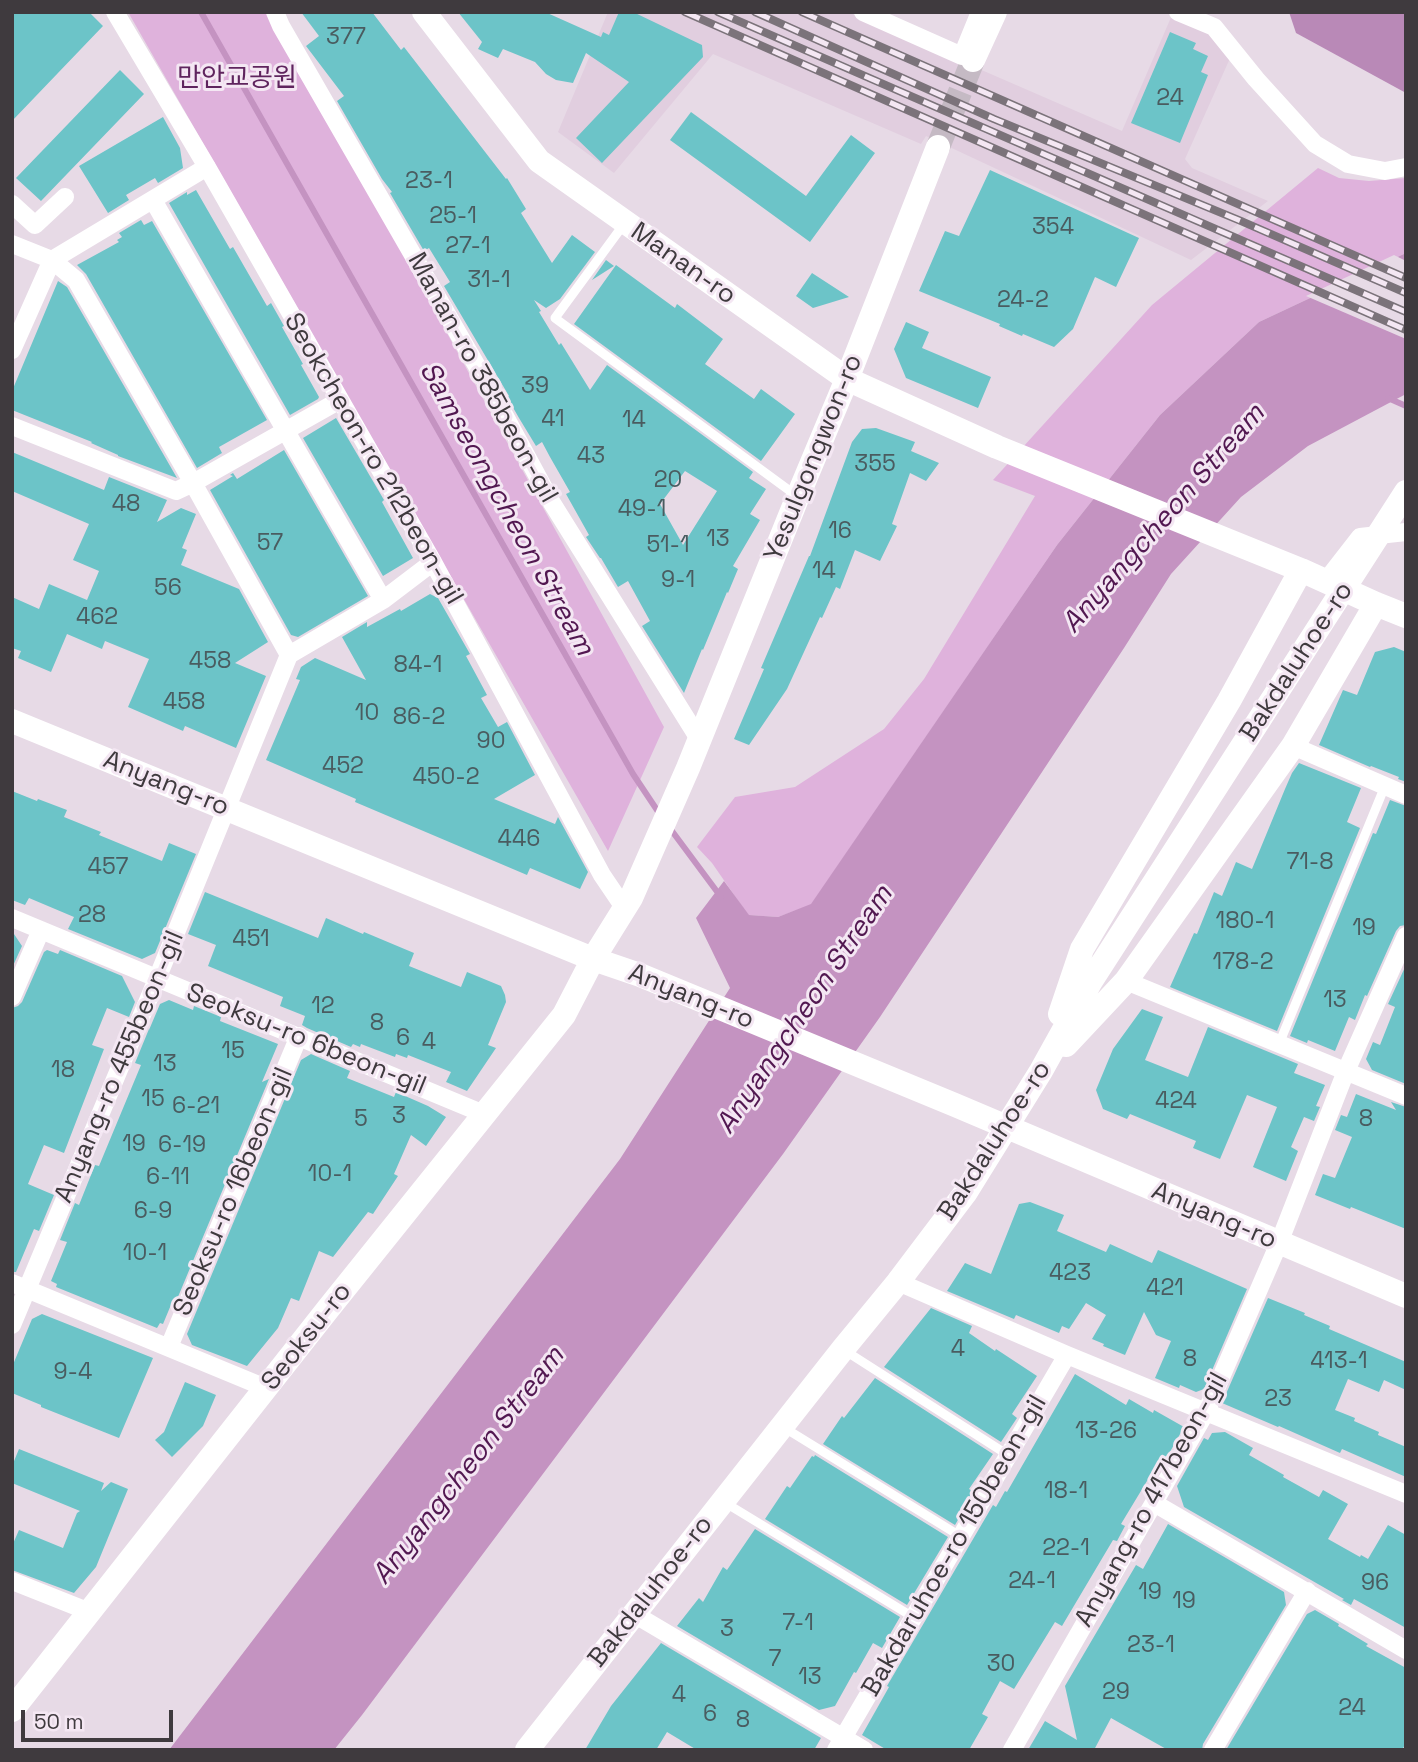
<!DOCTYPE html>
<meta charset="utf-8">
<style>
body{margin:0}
#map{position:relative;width:1418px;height:1762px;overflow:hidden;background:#e7dae6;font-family:"Space Grotesk",sans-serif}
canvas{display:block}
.frame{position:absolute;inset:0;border:14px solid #3f3a3e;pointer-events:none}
.scale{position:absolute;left:21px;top:1710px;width:152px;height:32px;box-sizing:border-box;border:4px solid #3f3a3e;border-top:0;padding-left:9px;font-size:21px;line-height:24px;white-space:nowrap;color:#3f3a3e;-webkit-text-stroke:5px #f4e7f3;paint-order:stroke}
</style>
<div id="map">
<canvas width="1418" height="1762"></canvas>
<div class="frame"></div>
<div class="scale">50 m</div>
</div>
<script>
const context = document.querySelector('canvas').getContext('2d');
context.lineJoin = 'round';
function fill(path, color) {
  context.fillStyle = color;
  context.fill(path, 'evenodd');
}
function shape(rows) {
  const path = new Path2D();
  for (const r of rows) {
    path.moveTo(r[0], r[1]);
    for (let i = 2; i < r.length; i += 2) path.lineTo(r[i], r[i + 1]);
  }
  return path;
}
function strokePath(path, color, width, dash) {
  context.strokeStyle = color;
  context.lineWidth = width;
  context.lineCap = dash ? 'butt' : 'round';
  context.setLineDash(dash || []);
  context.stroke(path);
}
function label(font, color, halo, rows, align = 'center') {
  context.font = font + ' "Space Grotesk","Noto Sans KR",sans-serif';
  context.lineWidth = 6;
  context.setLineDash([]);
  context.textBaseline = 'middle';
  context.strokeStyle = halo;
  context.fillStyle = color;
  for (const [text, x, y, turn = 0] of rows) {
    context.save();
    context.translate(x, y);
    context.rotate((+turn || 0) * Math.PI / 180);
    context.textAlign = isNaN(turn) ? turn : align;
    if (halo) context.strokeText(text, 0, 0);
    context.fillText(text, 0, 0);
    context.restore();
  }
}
const built = shape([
 [608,12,848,12,1122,131,1172,15,1216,33,1231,56,1185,159,1192,168,1268,201,1191,260,926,136,921,144,713,54,614,173,558,132]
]);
const green = shape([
 [128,12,270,12,664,727,608,851],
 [1318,168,1339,178,1369,181,1406,178,1406,253,1259,322,1160,415,1057,545,811,905,778,917,748,915,712,863,697,847,735,797,795,787,884,729,924,679,1035,496,993,480,1152,305]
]);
const forest = shape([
 [1289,12,1406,12,1406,93,1296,33]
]);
const water = shape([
 [1406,253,1406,394,1308,446,1241,497,1171,574,1124,648,880,1017,783,1154,362,1715,334,1750,169,1750,620,1159,730,988,696,918,724,881,749,915,778,917,811,904,1057,545,1160,415,1259,322]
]);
const pier = shape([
 [1394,255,1406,261,1406,339,1306,296]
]);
const stream = shape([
 [201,12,633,774,661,816],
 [1388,398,1406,406],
 [669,827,721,897]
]);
const building = shape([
 [12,12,89,12,103,26,12,121],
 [301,12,372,12,401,50,404,47,506,179,507,178,526,209,521,213,552,263,572,235,595,252,560,299,546,308,534,300,541,311,539,312,559,345,561,343,590,390,607,365,753,472,749,478,766,489,750,514,760,520,733,566,738,569,728,593,727,592,703,650,702,649,684,693,642,626,650,621,628,581,618,587,601,558,600,558,586,537,589,535,566,494,570,492,550,457,542,442,536,446,519,418,507,397,509,396,444,286,450,282,429,248,424,251,390,193,392,192,382,179,337,101,344,96,306,46,319,36],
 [685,471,717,491,683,545,660,504],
 [458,12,545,12,601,37,603,32,609,35,619,12,633,12,702,45,703,57,602,163,576,138,629,82,586,53,573,83,556,80,546,74,535,62,503,49,498,58,478,49,482,42],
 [1170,32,1196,43,1193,49,1208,56,1201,72,1208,75,1180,143,1131,123],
 [120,70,144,94,41,201,16,178],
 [691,112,806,196,851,135,875,153,810,242,670,140],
 [163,117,180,148,183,168,158,183,155,178,126,195,129,200,108,213,79,166],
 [990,170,1139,238,1116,287,1095,277,1073,329,1054,347,1023,334,1022,336,999,326,1000,324,919,291,945,231,959,236],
 [196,190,230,249,233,247,267,306,271,303,284,326,282,327,303,364,301,365,319,397,318,399,290,415,169,203,187,192,187,195],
 [141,220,144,225,152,221,267,420,219,447,222,453,197,468,86,274,77,265,119,242,117,240,122,237,119,233],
 [606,260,614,266,592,280],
 [616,265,675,308,677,304,723,339,705,364,754,399,761,389,795,414,761,461,574,324],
 [812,273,849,297,813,308,796,296],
 [58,281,67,287,177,478,118,456,118,455,91,443,92,442,12,410,12,391],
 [906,322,929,332,922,348,991,377,978,408,906,378,894,349],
 [336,418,384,500,382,502,413,558,383,576,303,438],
 [876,428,915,442,911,451,939,463,926,481,910,473,892,524,897,526,880,561,855,550,840,589,836,587,822,618,820,617,787,689,749,745,734,739,764,669,761,668,809,556,810,556,852,442,862,429],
 [284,450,368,596,298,637,291,635,210,490,233,476,230,475,233,473,237,479],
 [12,452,104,490,109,477,167,500,157,522,181,508,196,514,182,548,187,550,181,565,239,589,268,642,235,663,266,676,236,748,185,726,183,731,128,707,149,659,105,641,102,649,67,634,51,672,18,658,21,651,12,648,12,597,39,609,49,584,87,600,99,571,73,560,89,524,12,491],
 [430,594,438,598,470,654,466,656,487,695,481,698,498,727,507,722,535,775,494,799,555,824,558,817,588,872,580,889,530,868,527,875,355,802,356,799,266,760,300,680,296,679,301,667,315,658,366,680,342,637,367,622,367,627,400,609,401,611],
 [1394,647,1406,652,1406,782,1398,779,1399,777,1371,766,1370,767,1319,745,1343,690,1357,695,1375,652],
 [1299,763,1361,788,1347,822,1360,828,1277,1031,1170,987,1194,933,1197,934,1214,892,1222,896,1236,862,1252,869,1285,789,1292,773],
 [12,791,37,801,38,799,67,810,64,817,101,832,99,835,162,861,169,843,196,854,155,953,142,959,68,929,74,917,29,898,25,905,12,900],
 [1390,800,1406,806,1406,925,1400,926,1396,931,1367,996,1365,995,1355,1020,1349,1017,1335,1051,1308,1040,1307,1043,1290,1036,1373,833,1376,834],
 [205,892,318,938,326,918,363,934,364,932,414,953,409,966,461,987,467,972,501,986,505,995,506,1002,488,1045,496,1048,467,1091,446,1082,451,1072,408,1055,407,1058,396,1054,395,1057,361,1044,360,1047,353,1044,351,1047,307,1028,302,1025,305,1016,280,1006,283,997,208,966,216,945,188,934],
 [12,931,22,946,12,968],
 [47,950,58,954,60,950,122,976,135,1002,129,1017,107,1008,92,1045,104,1049,64,1153,44,1145,28,1184,54,1195,39,1231,34,1229,16,1272,12,1272,12,1008,18,1006,22,1002,44,952],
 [1406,965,1406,1084,1372,1070,1366,1059,1373,1042,1380,1045,1395,1007,1388,1004],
 [169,1000,193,1010,194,1006,221,1017,220,1021,278,1044,262,1082,269,1079,175,1304,173,1300,163,1324,160,1323,157,1328,56,1287,57,1284,51,1281,67,1242,60,1240,75,1203,79,1205,95,1165,99,1166,141,1065,135,1063,149,1029,149,1030,160,1004],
 [1142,1009,1163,1017,1145,1060,1188,1077,1208,1027,1298,1064,1294,1073,1325,1085,1316,1106,1320,1107,1314,1121,1304,1117,1291,1147,1298,1151,1286,1181,1253,1167,1277,1107,1247,1095,1220,1159,1193,1148,1196,1141,1130,1114,1127,1119,1103,1109,1096,1090,1113,1049],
 [311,1054,350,1071,347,1078,394,1097,396,1092,428,1106,446,1117,426,1146,411,1135,394,1174,398,1176,373,1214,368,1212,333,1257,319,1251,299,1301,291,1298,278,1328,247,1366,192,1345,187,1334,301,1060],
 [1356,1094,1396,1110,1391,1102,1406,1107,1406,1229,1351,1207,1350,1209,1315,1195,1323,1174,1335,1178,1352,1137,1335,1130,1341,1115,1347,1117],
 [1030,1202,1064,1215,1057,1231,1106,1252,1110,1244,1152,1263,1158,1250,1247,1289,1204,1389,1196,1392,1180,1385,1179,1388,1155,1378,1171,1341,1156,1335,1144,1312,1125,1355,1103,1346,1104,1344,1092,1339,1106,1315,1086,1303,1069,1329,1062,1326,1059,1333,1016,1315,1014,1319,947,1291,965,1263,991,1274,1019,1204],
 [1268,1298,1305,1313,1304,1315,1330,1326,1329,1329,1406,1362,1406,1390,1384,1380,1379,1392,1348,1379,1335,1410,1355,1418,1354,1421,1379,1432,1378,1435,1406,1447,1406,1477,1342,1449,1340,1453,1279,1426,1278,1427,1222,1403],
 [931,1308,972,1326,969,1333,995,1351,996,1349,1037,1376,1012,1414,1017,1418,1001,1442,884,1367],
 [42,1314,153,1358,119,1438,41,1407,41,1405,12,1393,12,1367,32,1319],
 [1075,1374,1126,1405,1129,1399,1153,1413,1154,1410,1184,1427,1158,1473,1153,1471,1121,1524,1125,1526,1117,1541,1113,1540,1062,1626,1055,1622,1014,1689,1000,1681,982,1714,988,1717,969,1750,887,1750,862,1735,889,1687,887,1686,993,1505,996,1507,1005,1491,1007,1492],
 [875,1378,993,1454,969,1489,974,1492,955,1525,823,1444,842,1416,844,1418],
 [185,1382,216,1395,203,1426,172,1457,155,1440,164,1432],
 [1225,1432,1253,1448,1249,1455,1284,1475,1283,1477,1319,1497,1323,1490,1348,1504,1328,1539,1360,1557,1361,1555,1368,1559,1388,1525,1406,1535,1406,1628,1354,1599,1351,1605,1342,1600,1344,1599,1184,1507,1177,1486,1204,1438,1208,1440,1212,1433],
 [19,1449,104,1483,101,1491,111,1482,128,1489,96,1567,74,1593,12,1570,12,1546,19,1530,63,1548,77,1513,80,1511,12,1483,12,1466],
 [815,1455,948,1537,907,1605,765,1519,787,1486,790,1488,812,1456,814,1457],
 [1168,1524,1284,1592,1286,1605,1203,1744,1202,1750,1168,1750,1111,1718,1094,1750,1028,1750,1045,1721,1077,1740,1065,1686,1136,1565,1143,1569],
 [755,1529,900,1617,882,1648,873,1643,856,1673,854,1672,835,1706,819,1710,677,1626,699,1598,703,1602,723,1567,727,1570],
 [1315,1610,1339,1624,1338,1626,1368,1644,1366,1646,1406,1668,1406,1743,1402,1750,1226,1750,1307,1614],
 [661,1643,821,1738,814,1750,697,1750,667,1732,656,1750,585,1750,611,1706]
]);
const secondaryTunnel = shape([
 [938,147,973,60]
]);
const lane = shape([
 [624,224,555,318,797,496],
 [1279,1044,1385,786],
 [844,1350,1008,1455],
 [783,1427,960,1536],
 [724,1502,913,1617]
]);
const street = shape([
 [115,12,207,167,433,562,602,875,625,909],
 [275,12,281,26,493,394,552,503,699,739],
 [863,12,962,56,980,12],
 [1178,12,1214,27,1256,79,1315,144,1348,164,1385,171,1406,167],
 [153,200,383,600],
 [12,204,35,225,65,197],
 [12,244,52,260,76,280,193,483,340,400],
 [12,350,52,260,207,167],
 [12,426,176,491,193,483,289,655],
 [1325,582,1360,537,1406,532],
 [1293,746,1406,795],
 [12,918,484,1114],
 [1126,981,1406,1096],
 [12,997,41,930],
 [898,1282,1067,1355,1406,1494],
 [12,1283,266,1388],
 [12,1325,157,979,289,655,383,600,433,562],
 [169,1347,299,1036],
 [1154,1503,1406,1650],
 [12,1581,90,1612],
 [634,1614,864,1750],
 [836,1750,1067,1355],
 [1012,1750,1206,1412,1279,1243,1346,1071,1406,936],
 [1213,1750,1307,1591]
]);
const secondary = shape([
 [424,12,539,161,847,379,997,447,1301,570,1376,604,1406,616],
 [973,60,995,12],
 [12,721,593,959,640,975,955,1105,1406,1296],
 [1060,1014,1082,949,1229,701,1301,570],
 [1066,1045,1126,981,1293,746,1376,604],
 [12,1710,328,1309,564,1015,593,959,631,898,688,768,798,496,847,379,938,147],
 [527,1750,843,1349,898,1282,966,1192,1041,1071,1091,981,1406,492]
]);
const rail = shape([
 [685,12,1406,330],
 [718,12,1406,312],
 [755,12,994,119,1241,221,1406,293],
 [802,12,1406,278]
]);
const numberNames = [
 ["377",346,38],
 ["24",1170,99],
 ["23-1",429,182],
 ["25-1",453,217],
 ["354",1053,228],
 ["27-1",468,247],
 ["31-1",489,281],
 ["24-2",1023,301],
 ["39",535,387],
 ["41",553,420],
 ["14",634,421],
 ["43",591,457],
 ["355",875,465],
 ["20",668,481],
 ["48",126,505],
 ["49-1",642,510],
 ["16",840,532],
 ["13",718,540],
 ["57",270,544],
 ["51-1",668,546],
 ["14",824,572],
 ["9-1",678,581],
 ["56",168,589],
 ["462",97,618],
 ["458",210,662],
 ["84-1",418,666],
 ["458",184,703],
 ["10",367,714],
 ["86-2",419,718],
 ["90",491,742],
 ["452",343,767],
 ["450-2",446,778],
 ["446",519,840],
 ["71-8",1310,863],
 ["457",108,868],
 ["28",92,916],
 ["180-1",1245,922],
 ["19",1364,929],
 ["451",251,940],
 ["178-2",1243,963],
 ["13",1335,1001],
 ["12",323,1007],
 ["8",377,1024],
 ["6",403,1039],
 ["4",429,1043],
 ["15",233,1052],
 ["13",165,1065],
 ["18",63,1071],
 ["15",153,1100],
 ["424",1176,1102],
 ["6-21",196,1107],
 ["3",399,1117],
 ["5",361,1120],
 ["8",1366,1120],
 ["19",134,1145],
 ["6-19",182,1146],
 ["10-1",330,1175],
 ["6-11",168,1178],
 ["6-9",153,1212],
 ["10-1",145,1254],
 ["423",1070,1274],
 ["421",1165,1289],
 ["4",958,1350],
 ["8",1190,1360],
 ["413-1",1339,1362],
 ["9-4",73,1373],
 ["23",1278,1400],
 ["13-26",1106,1432],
 ["18-1",1066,1492],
 ["22-1",1066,1549],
 ["24-1",1032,1582],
 ["96",1375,1584],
 ["19",1150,1593],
 ["19",1184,1602],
 ["7-1",798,1624],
 ["3",727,1630],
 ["23-1",1151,1646],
 ["7",775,1660],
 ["30",1001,1665],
 ["13",810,1678],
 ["29",1116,1693],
 ["4",679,1696],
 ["24",1352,1709],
 ["6",710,1715],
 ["8",743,1721]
];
const parkNames = [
 ["만안교공원",237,79]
];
const streetNames = [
 ["Manan-ro",683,264,35],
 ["Manan-ro 385beon-gil",482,378,61],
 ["Yesulgongwon-ro",814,458,-68],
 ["Seokcheon-ro 212beon-gil",373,459,60],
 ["Bakdaluhoe-ro",1297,662,-57],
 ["Anyang-ro",166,784,22],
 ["Anyang-ro",691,997,22],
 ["Seoksu-ro 6beon-gil",306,1040,22],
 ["Anyang-ro 455beon-gil",120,1067,-67],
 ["Bakdaluhoe-ro",995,1141,-57],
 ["Seoksu-ro 16beon-gil",234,1192,-67],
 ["Anyang-ro",1214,1216,23],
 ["Seoksu-ro",307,1337,-52],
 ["Anyang-ro 417beon-gil",1152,1500,-61],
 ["Bakdaruhoe-ro 150beon-gil",955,1546,-60],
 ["Bakdaluhoe-ro",651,1592,-52]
];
const waterNames = [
 ["Samseongcheon Stream",506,509,61],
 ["Anyangcheon Stream",1164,519,-49],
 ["Anyangcheon Stream",805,1010,-56],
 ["Anyangcheon Stream",469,1466,-52]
];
fill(built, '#e1cedf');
fill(green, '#dfb2dc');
fill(forest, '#b989b7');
fill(water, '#c493c1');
fill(pier, '#e7dae6');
strokePath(stream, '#c493c1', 6);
fill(building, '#6cc4c8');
strokePath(secondaryTunnel, '#c5bac4', 24, [24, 12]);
strokePath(lane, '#fff', 9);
strokePath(street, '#fff', 18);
strokePath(secondary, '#fff', 24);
strokePath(rail, '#7b737a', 8);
strokePath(rail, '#f4e7f3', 5, [16]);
label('23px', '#4a5c60', null, numberNames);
label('26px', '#5f245e', '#f4e7f3', parkNames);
label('26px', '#3f3a3e', '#f4e7f3', streetNames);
label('italic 28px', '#521851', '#f4e7f3', waterNames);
</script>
